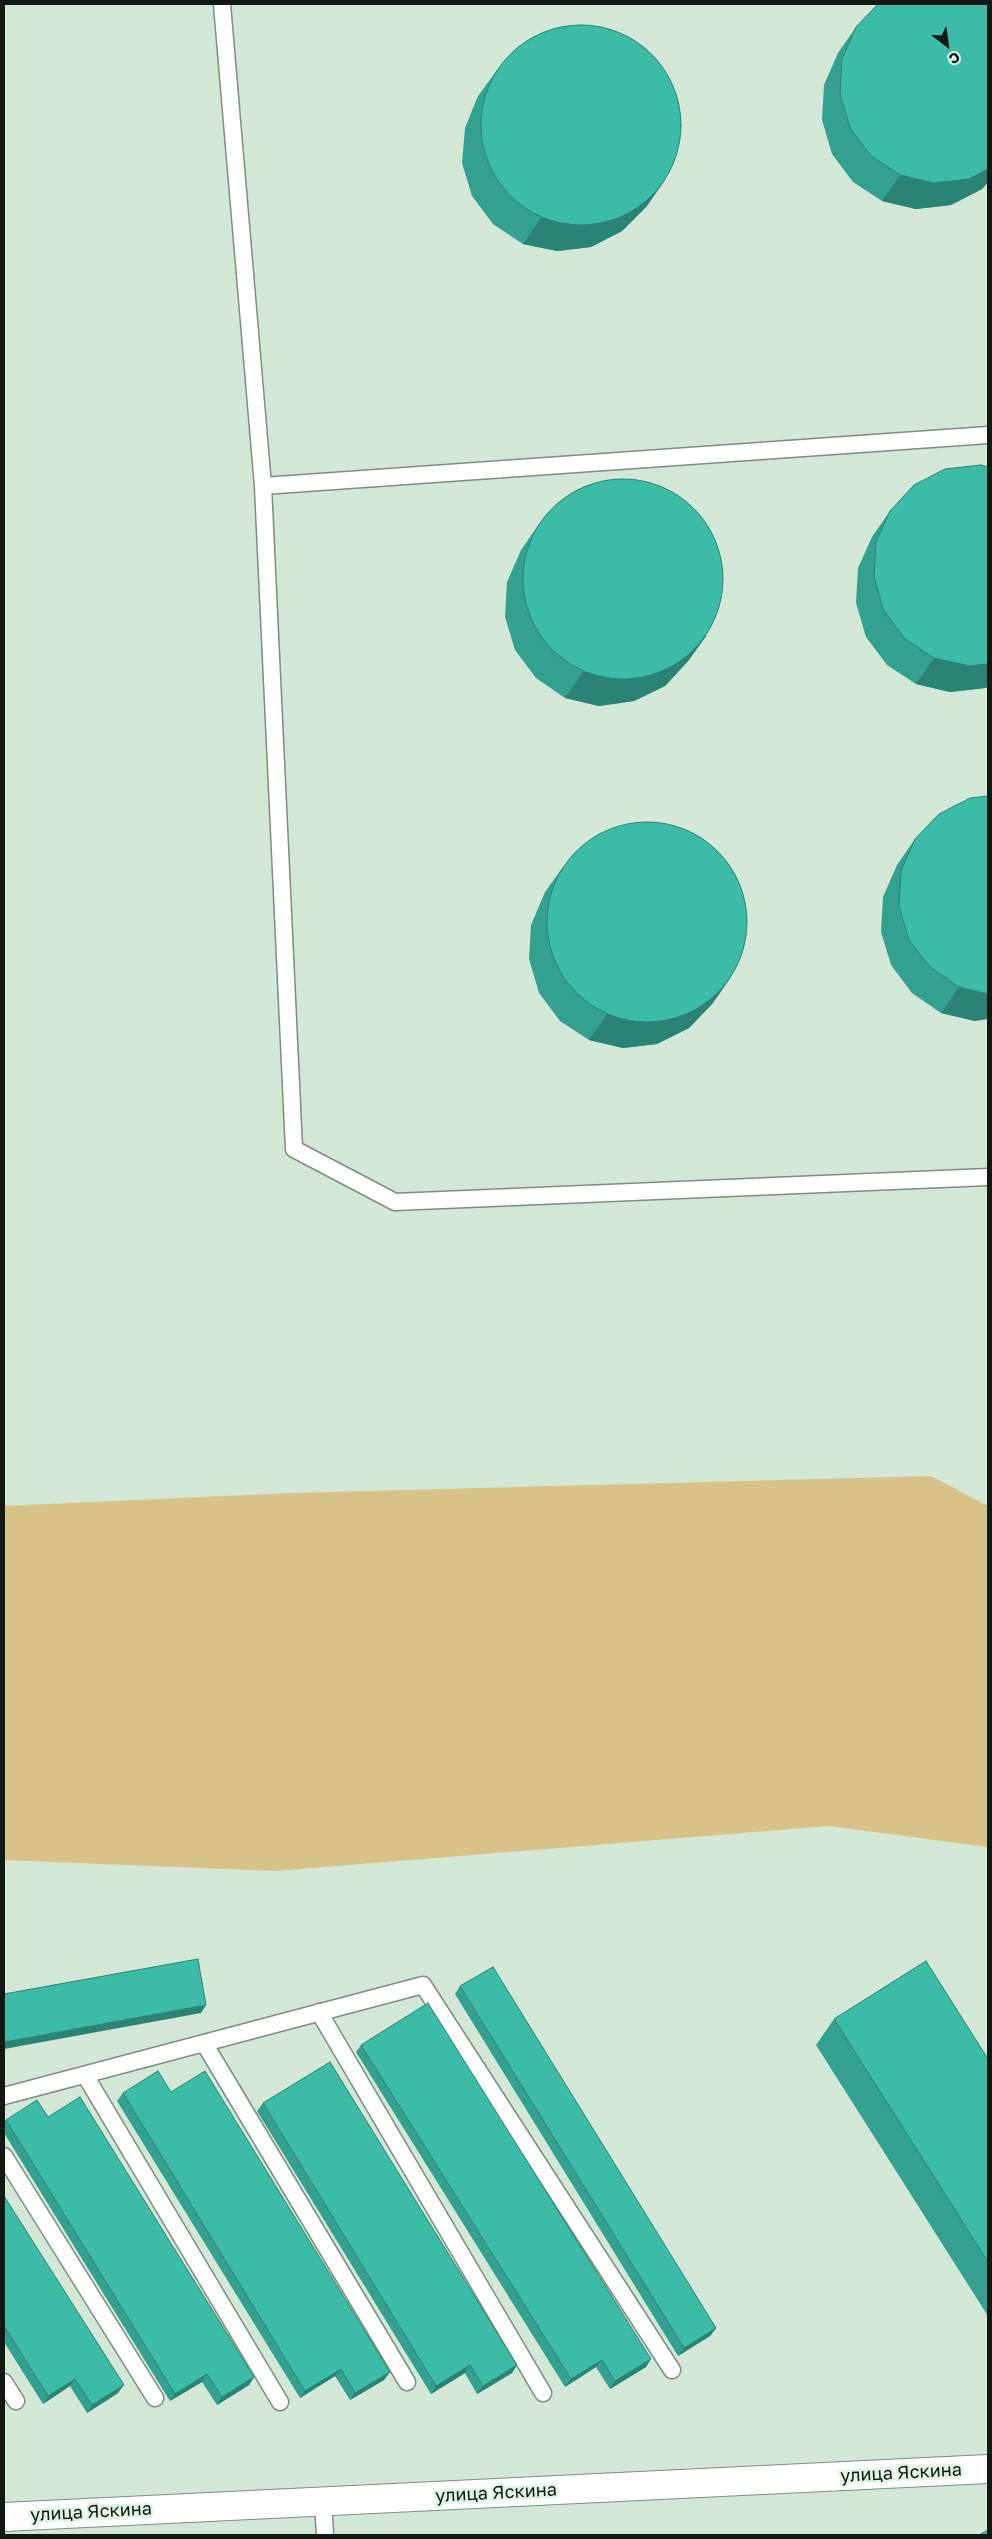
<!DOCTYPE html>
<meta charset="utf-8">
<style>
body{margin:0}
#map{position:relative;width:992px;height:2539px;overflow:hidden;background:#d2e7d5;font-family:"Golos Text",sans-serif}
canvas{display:block}
.frame{position:absolute;inset:0;border:5px solid #121913;pointer-events:none}
.north{position:absolute;left:922px;top:20px;width:50px;height:50px;-webkit-text-stroke:4px #dff4e2;paint-order:stroke;rotate:150deg;font-size:14px;font-weight:700;line-height:20px;text-align:center;color:#121913}
.north::after{content:'';display:block;margin:auto;width:18px;height:22px;background:#121913;clip-path:polygon(50% 0,100% 100%,50% 72%,0 100%)}
</style>
<div id="map">
<canvas width="992" height="2539"></canvas>
<div class="frame"></div>
<div class="north">С</div>
</div>
<script>
const context = document.querySelector('canvas').getContext('2d');
context.lineJoin = 'round';
function fill(path, color) {
  context.fillStyle = color;
  context.fill(path, 'evenodd');
}
function shape(rows) {
  const path = new Path2D();
  for (const r of rows) {
    if (r.length === 3) {
      path.moveTo(r[0] + r[2], r[1]);
      path.arc(r[0], r[1], r[2], 0, 2 * Math.PI);
      continue;
    }
    path.moveTo(r[0], r[1]);
    for (let i = 2; i < r.length; i += 2) path.lineTo(r[i], r[i + 1]);
  }
  return path;
}
function strokePath(path, color, width, dash) {
  context.strokeStyle = color;
  context.lineWidth = width;
  context.lineCap = dash ? 'butt' : 'round';
  context.setLineDash(dash || []);
  context.stroke(path);
}
function label(font, color, halo, rows, align = 'center') {
  context.font = font + ' "Golos Text",sans-serif';
  context.lineWidth = 5;
  context.setLineDash([]);
  context.textBaseline = 'middle';
  context.strokeStyle = halo;
  context.fillStyle = color;
  for (const [text, x, y, turn = 0] of rows) {
    context.save();
    context.translate(x, y);
    context.rotate((+turn || 0) * Math.PI / 180);
    context.textAlign = isNaN(turn) ? turn : align;
    if (halo) context.strokeText(text, 0, 0);
    context.fillText(text, 0, 0);
    context.restore();
  }
}
const green = shape([
 [931,1476,988,1506,988,1847,829,1826,275,1871,4,1860,4,1506,292,1493]
]);
const lane = shape([
 [222,4,263,486,294,1149,395,1202,988,1177],
 [263,486,988,435],
 [319,2012,543,2393],
 [204,2043,407,2382],
 [85,2075,280,2402],
 [4,2096,423,1985,672,2370],
 [4,2156,155,2398],
 [4,2382,16,2401],
 [323,2501,325,2535]
]);
const street = shape([
 [4,2517,988,2469]
]);
const wall = shape([
 [988,4,988,182,982,189,951,205,916,209,882,201,853,182,832,154,822,120,824,85,838,53,856,27],
 [497,70,647,206,622,231,591,247,557,251,523,244,493,224,472,196,462,163,465,128,478,96],
 [988,467,988,687,985,688,950,692,916,684,887,665,866,637,856,603,858,568,872,537,890,511],
 [539,524,689,660,665,686,634,701,599,706,565,698,536,678,515,650,505,617,507,582,521,550],
 [915,839,975,1021,941,1013,912,993,891,965,881,932,883,897,897,865],
 [563,867,713,1003,689,1028,657,1044,623,1048,589,1040,560,1021,539,993,529,959,531,925,545,892],
 [460,1986,716,2328,710,2336,678,2356,455,1994],
 [834,2019,988,2059,988,2316,816,2045],
 [361,2045,646,2367,610,2389,596,2367,565,2387,356,2052],
 [171,2092,390,2372,384,2380,350,2400,335,2376,300,2398,117,2101,123,2093],
 [263,2103,517,2365,512,2373,477,2394,465,2373,431,2394,257,2111],
 [48,2117,254,2377,249,2385,217,2405,202,2382,170,2401,4,2133,4,2122,6,2120],
 [4,2196,118,2393,87,2413,70,2386,43,2404,4,2342]
]);
const shadedWall = shape([
 [988,169,988,182,982,189,951,205,916,209,882,201,900,175],
 [665,180,647,206,622,231,591,247,557,251,523,244,541,218],
 [707,635,689,660,665,686,634,701,599,706,565,698,583,672],
 [934,658,988,664,988,687,985,688,950,692,916,684],
 [731,977,713,1003,689,1028,657,1044,623,1048,589,1040,607,1014],
 [959,987,988,994,988,1019,975,1021,941,1013],
 [206,2005,201,2013,4,2049,4,2042],
 [716,2328,710,2336,678,2356,684,2348],
 [651,2359,646,2367,610,2389,615,2381],
 [602,2360,596,2367,565,2387,571,2379],
 [470,2365,465,2373,431,2394,436,2386],
 [517,2365,512,2373,477,2394,483,2386],
 [341,2369,335,2376,300,2398,305,2391],
 [390,2372,384,2380,350,2400,355,2393],
 [207,2374,202,2382,170,2401,175,2394],
 [254,2377,249,2385,217,2405,222,2397],
 [75,2379,70,2386,43,2404,48,2396],
 [124,2385,118,2393,87,2413,92,2405]
]);
const building = shape([
 [878,4,988,4,988,169,969,179,934,183,900,175,871,156,850,128,840,94,842,59,856,27,878,4],
 [581,125,100],
 [981,465,988,467,988,664,969,666,934,658,905,639,884,611,874,577,876,542,890,511,914,485,945,469,981,465],
 [623,579,100],
 [988,796,988,994,959,987,930,967,909,940,899,906,901,871,915,839,939,814,970,798,988,796],
 [647,922,100],
 [198,1959,206,2005,4,2042,4,1994,198,1959],
 [926,1961,988,2059,988,2262,834,2019,926,1961],
 [493,1967,716,2328,684,2348,460,1986,493,1967],
 [428,2003,651,2359,615,2381,602,2360,571,2379,361,2045,428,2003],
 [330,2062,517,2365,483,2386,470,2365,436,2386,263,2103,330,2062],
 [158,2071,171,2092,205,2071,390,2372,355,2393,341,2369,305,2391,123,2093,158,2071],
 [80,2097,254,2377,222,2397,207,2374,175,2394,6,2120,37,2100,48,2117,80,2097],
 [4,2196,124,2385,92,2405,75,2379,48,2396,4,2326,4,2196],
 [988,2530,988,2535,979,2535,988,2530]
]);
const streetNames = [
 ["улица Яскина",901,2473,-3],
 ["улица Яскина",496,2493,-3],
 ["улица Яскина",91,2512,-3]
];
fill(green, '#d8c287');
strokePath(lane, '#7c8f7f', 19);
strokePath(street, '#7c8f7f', 30);
strokePath(lane, '#fff', 16);
strokePath(street, '#fff', 28);
fill(wall, '#34a190');
fill(shadedWall, '#2a8375');
fill(building, '#3cbba7');
strokePath(building, '#2a8375', 1);
label('18px', '#121913', '#dff4e2', streetNames);
</script>
